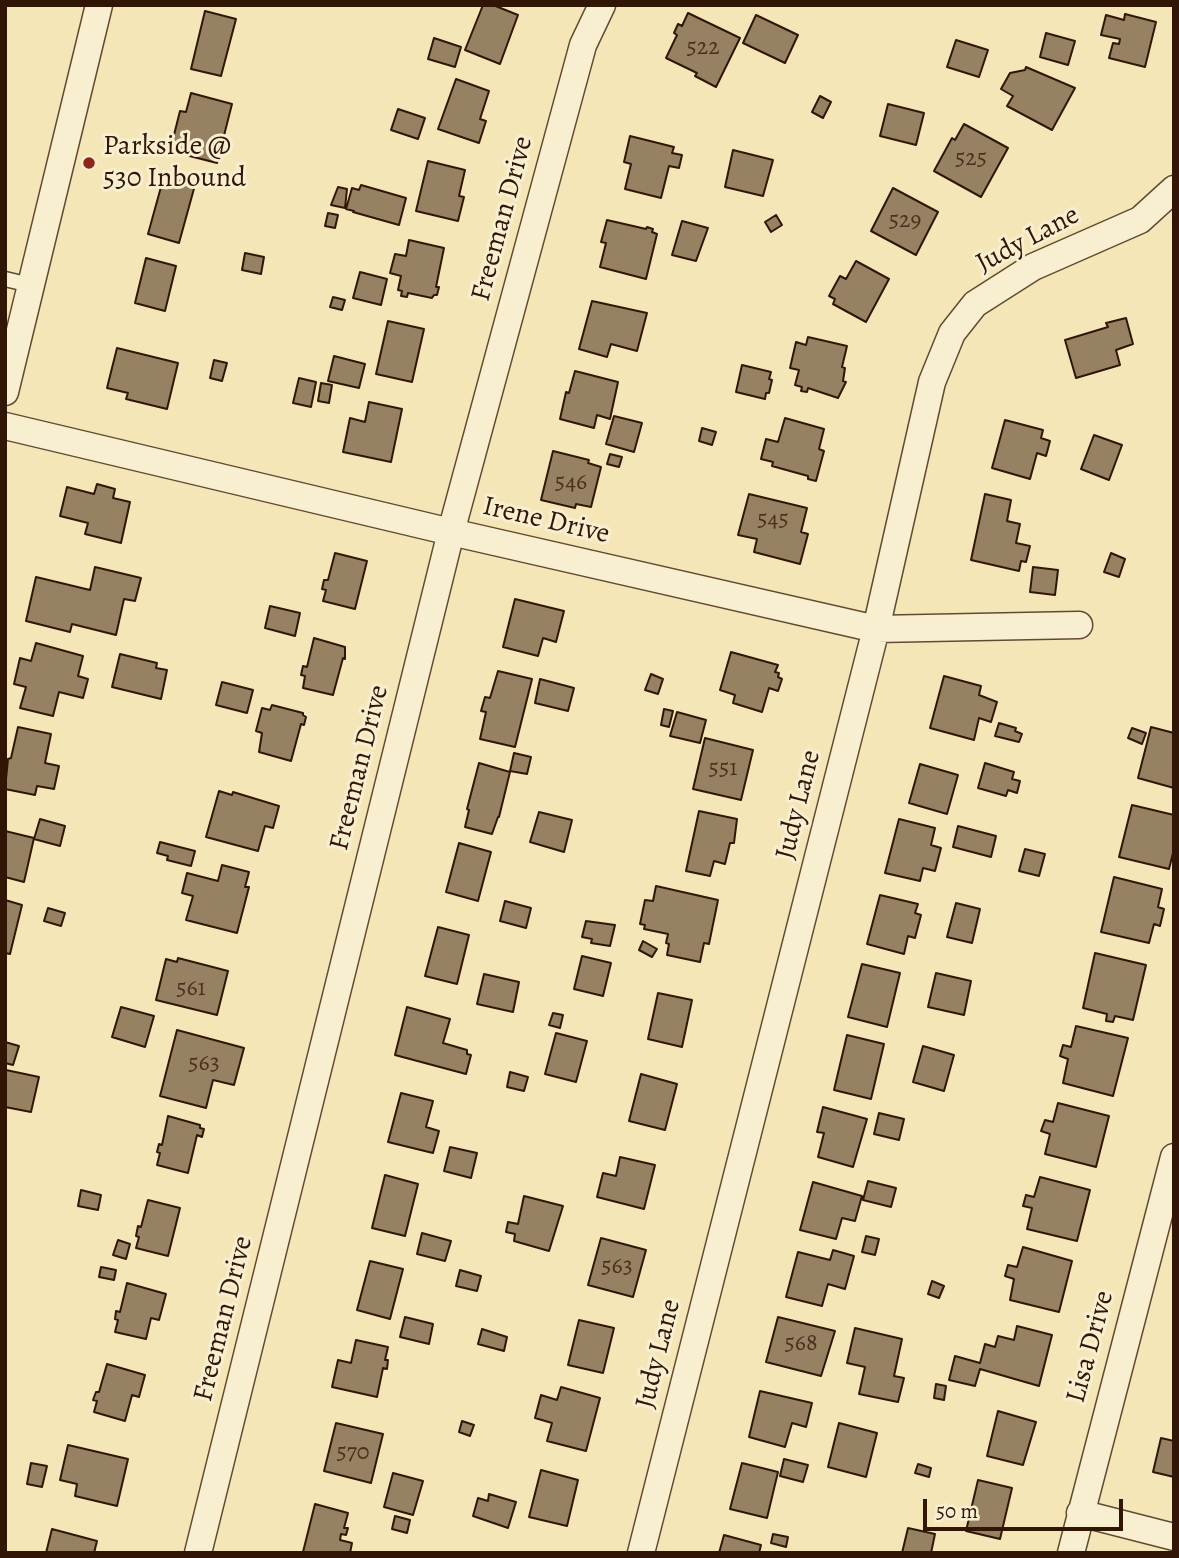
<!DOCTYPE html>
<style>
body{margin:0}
#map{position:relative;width:1179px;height:1558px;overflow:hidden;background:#f4e6b6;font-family:Alegreya,serif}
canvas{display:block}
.frame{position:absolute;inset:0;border:7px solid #311606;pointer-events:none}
.scale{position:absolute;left:923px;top:1499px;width:200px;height:32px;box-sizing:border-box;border:4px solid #311606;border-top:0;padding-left:9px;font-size:21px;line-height:24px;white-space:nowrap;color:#311606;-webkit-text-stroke:5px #f8efd0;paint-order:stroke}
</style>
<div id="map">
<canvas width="1179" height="1558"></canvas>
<div class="frame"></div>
<div class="scale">50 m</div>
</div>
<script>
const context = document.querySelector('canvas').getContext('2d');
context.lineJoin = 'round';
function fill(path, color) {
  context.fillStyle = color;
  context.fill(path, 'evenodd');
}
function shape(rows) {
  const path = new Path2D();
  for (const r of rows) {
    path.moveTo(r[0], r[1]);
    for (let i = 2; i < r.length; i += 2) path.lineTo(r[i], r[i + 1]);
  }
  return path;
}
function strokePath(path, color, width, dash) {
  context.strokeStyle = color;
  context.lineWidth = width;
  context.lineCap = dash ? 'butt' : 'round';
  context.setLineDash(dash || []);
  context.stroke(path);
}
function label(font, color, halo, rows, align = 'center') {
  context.font = font + ' Alegreya,serif';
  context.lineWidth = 6;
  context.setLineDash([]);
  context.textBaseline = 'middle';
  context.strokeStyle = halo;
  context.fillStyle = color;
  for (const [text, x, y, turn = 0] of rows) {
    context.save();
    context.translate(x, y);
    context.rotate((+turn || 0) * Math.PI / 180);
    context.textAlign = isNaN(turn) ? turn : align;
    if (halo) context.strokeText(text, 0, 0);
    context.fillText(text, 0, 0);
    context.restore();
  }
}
const building = shape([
 [483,5,493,5,518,15,500,64,465,50,483,5],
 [205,11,236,19,221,76,191,69,205,11],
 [688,13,740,38,716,87,695,76,697,73,666,58,677,35,674,33,678,24,682,26,688,13],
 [1125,14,1156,22,1145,67,1109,58,1113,43,1119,44,1120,39,1101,35,1106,15,1124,20,1125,14],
 [756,15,798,35,785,63,743,43,756,15],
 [1046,33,1075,41,1068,65,1040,57,1046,33],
 [434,38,461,47,455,67,428,59,434,38],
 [956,40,988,50,979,77,947,67,956,40],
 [1026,67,1075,88,1052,130,1007,106,1013,96,1001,89,1010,73,1025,70,1026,67],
 [456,79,489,91,480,119,486,121,479,143,438,129,456,79],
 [191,93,232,104,217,163,170,151,180,111,186,112,191,93],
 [820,96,831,102,823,118,812,112,820,96],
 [888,104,924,113,916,145,880,136,888,104],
 [398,109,425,118,418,139,391,130,398,109],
 [964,124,1008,148,981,197,934,171,952,138,955,140,964,124],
 [630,136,674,147,672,153,682,155,679,168,669,166,661,198,625,189,631,164,624,162,630,136],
 [733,150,773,160,763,196,725,187,733,150],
 [428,161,465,170,459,196,464,197,458,221,416,211,428,161],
 [164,176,195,185,179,243,148,234,164,176],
 [361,185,406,198,399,225,353,212,354,211,346,209,352,188,359,190,361,185],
 [338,187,347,189,345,208,331,205,338,187],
 [893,188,938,212,916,255,871,231,893,188],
 [328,213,338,215,335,228,325,226,328,213],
 [776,215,782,225,771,232,765,222,776,215],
 [607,220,646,229,647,227,653,229,652,232,657,234,646,279,600,267,606,243,601,242,607,220],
 [682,221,708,228,696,261,672,255,682,221],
 [409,240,444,248,436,287,439,287,437,295,434,295,432,298,408,293,407,297,401,296,402,291,398,290,401,276,390,273,395,254,406,256,409,240],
 [245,253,264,257,261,274,242,270,245,253],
 [146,258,176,266,165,311,135,303,146,258],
 [856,261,889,279,866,322,833,304,835,299,829,296,840,276,846,279,856,261],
 [360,272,387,279,381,305,353,298,360,272],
 [333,297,345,300,342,310,330,307,333,297],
 [592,301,647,313,637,351,611,344,607,357,579,349,592,301],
 [1126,318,1133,344,1116,350,1120,365,1076,378,1065,340,1108,327,1106,323,1126,318],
 [388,321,424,329,412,382,376,374,388,321],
 [808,337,847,346,842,367,845,368,843,381,846,382,838,398,808,388,807,392,801,391,802,387,795,385,799,370,790,368,796,342,806,345,808,337],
 [117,348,178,363,167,409,126,399,128,393,107,388,117,348],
 [334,356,365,364,359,388,328,381,334,356],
 [214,360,227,363,222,381,210,378,214,360],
 [742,365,771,372,769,379,772,380,769,393,766,393,765,399,736,392,742,365],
 [575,371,618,382,610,419,597,415,594,428,560,419,566,392,569,393,575,371],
 [299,378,316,382,311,407,293,403,299,378],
 [321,383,332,385,329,403,318,401,321,383],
 [369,402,402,409,391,462,343,452,350,418,365,422,369,402],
 [614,416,642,423,634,452,606,444,614,416],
 [785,418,824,429,819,449,824,451,816,481,808,479,808,476,772,466,773,462,761,459,766,439,778,442,785,418],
 [1005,420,1043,430,1041,438,1050,441,1046,456,1037,453,1030,479,992,468,1005,420],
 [702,428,716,432,712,445,699,441,702,428],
 [1094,435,1122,445,1109,480,1081,469,1094,435],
 [553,451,589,460,588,463,601,467,591,507,576,504,575,508,541,500,553,451],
 [610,454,622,457,619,467,607,464,610,454],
 [97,484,115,489,113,498,130,502,121,543,85,534,88,523,60,516,67,487,94,494,97,484],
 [749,494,807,508,801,532,808,534,800,564,754,552,757,539,738,535,749,494],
 [985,494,1011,500,1007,521,1020,524,1016,543,1030,546,1026,562,1021,561,1019,571,971,560,985,494],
 [335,553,367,561,355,609,323,601,326,590,322,589,324,580,328,580,335,553],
 [1111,553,1125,559,1119,577,1104,572,1111,553],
 [95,567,141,578,135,601,124,599,116,635,72,624,70,632,26,621,36,577,90,590,95,567],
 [1033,567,1058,570,1055,595,1030,592,1033,567],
 [515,599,564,611,556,642,543,638,538,656,503,647,515,599],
 [270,606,300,613,295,636,265,628,270,606],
 [314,638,345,647,345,659,343,658,333,695,303,688,305,676,301,675,303,666,307,667,314,638],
 [36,643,83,656,78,676,88,679,83,698,59,692,53,716,20,708,26,687,14,684,20,658,31,661,36,643],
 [731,652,778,665,775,672,779,673,778,677,782,679,778,691,769,688,762,712,733,703,735,695,720,690,731,652],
 [120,654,157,663,156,668,167,670,161,699,112,687,120,654],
 [498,671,532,679,515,747,480,739,486,712,481,711,485,697,490,698,498,671],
 [651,674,663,679,658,694,645,690,651,674],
 [944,676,981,686,979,695,997,702,991,722,979,718,974,740,930,728,944,676],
 [540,679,574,688,568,711,535,703,540,679],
 [222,682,253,690,247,713,216,705,222,682],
 [272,705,303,713,303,715,306,717,304,725,301,724,291,761,259,752,262,733,256,731,262,708,270,710,272,705],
 [664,709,673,711,669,727,661,725,664,709],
 [677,712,706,720,700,743,670,736,677,712],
 [999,723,1016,728,1015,731,1022,734,1019,742,995,736,999,723],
 [18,727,51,734,45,763,59,766,54,789,37,786,35,795,5,789,8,759,11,758,18,727],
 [1151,727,1174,733,1174,788,1138,778,1151,727],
 [1132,728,1146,733,1142,744,1128,738,1132,728],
 [705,738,753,750,741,800,693,789,705,738],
 [514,753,531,757,527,774,510,771,514,753],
 [479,763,510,772,499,817,498,817,492,834,465,827,469,810,467,809,479,763],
 [985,763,1014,772,1012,779,1020,781,1017,793,1008,790,1006,796,978,788,985,763],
 [920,764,958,775,947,814,909,803,920,764],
 [219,791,232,795,233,792,279,806,273,828,265,826,258,851,206,837,219,791],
 [1132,805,1174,815,1174,849,1169,869,1119,857,1132,805],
 [699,811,737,819,734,843,730,843,725,864,714,861,710,876,686,871,699,811],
 [539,812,572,820,564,852,530,842,539,812],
 [40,819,65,826,60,846,34,839,40,819],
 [899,819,935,828,931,845,941,848,935,871,923,868,920,881,885,873,899,819],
 [958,826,996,836,991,857,953,847,958,826],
 [5,831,34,838,24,882,5,877,5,831],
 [160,842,195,851,191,866,167,860,168,856,157,853,160,842],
 [459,843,491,852,478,901,446,892,459,843],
 [1025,849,1045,854,1039,876,1019,871,1025,849],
 [222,865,249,872,245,887,249,887,237,933,186,920,193,896,182,893,187,873,218,881,222,865],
 [1114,877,1162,889,1158,907,1164,909,1160,926,1154,924,1149,943,1101,932,1114,877],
 [656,886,718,900,709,944,704,943,700,962,667,955,669,944,666,943,668,934,644,929,645,925,640,924,645,900,653,901,656,886],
 [880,895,918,904,915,913,921,915,915,938,908,936,904,954,867,944,880,895],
 [5,900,22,905,10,954,5,953,5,900],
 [505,901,531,908,526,928,500,921,505,901],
 [956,903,980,909,972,943,947,937,956,903],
 [48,908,65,913,61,926,44,921,48,908],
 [586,921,615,925,610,946,591,943,592,939,582,937,586,921],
 [438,927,469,935,457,984,425,976,438,927],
 [643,941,657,949,652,957,639,950,643,941],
 [1095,953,1146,965,1133,1020,1115,1016,1113,1022,1106,1021,1107,1014,1083,1008,1095,953],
 [582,956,611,963,603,996,574,989,582,956],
 [178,958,228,971,217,1015,156,1000,166,959,177,962,178,958],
 [862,964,900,973,887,1027,848,1017,862,964],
 [936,973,971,981,964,1015,928,1007,936,973],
 [484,974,519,982,513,1012,477,1004,484,974],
 [658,993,692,1000,682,1047,648,1039,658,993],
 [121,1007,154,1016,145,1047,112,1037,121,1007],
 [407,1007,450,1019,443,1043,467,1050,467,1054,471,1055,466,1074,395,1055,407,1007],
 [553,1013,563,1015,560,1028,549,1025,553,1013],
 [1076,1026,1128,1038,1113,1096,1063,1083,1068,1059,1060,1056,1063,1045,1071,1047,1076,1026],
 [177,1030,244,1048,234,1085,213,1080,206,1108,160,1096,177,1030],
 [556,1033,587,1041,576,1082,545,1074,556,1033],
 [847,1035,884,1044,871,1099,834,1090,847,1035],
 [5,1042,19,1046,13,1065,5,1063,5,1042],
 [923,1046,954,1055,944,1091,913,1082,923,1046],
 [6,1070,39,1077,31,1112,5,1107,6,1070],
 [510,1072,528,1077,524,1091,507,1087,510,1072],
 [641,1074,677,1084,665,1130,629,1121,641,1074],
 [401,1093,433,1101,426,1127,439,1131,433,1153,388,1142,401,1093],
 [1058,1103,1109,1116,1096,1167,1045,1154,1050,1134,1041,1131,1045,1120,1053,1122,1058,1103],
 [823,1107,867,1119,853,1167,818,1157,824,1133,817,1132,823,1107],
 [879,1113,904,1119,899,1140,874,1134,879,1113],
 [168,1116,200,1125,200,1128,204,1129,202,1137,197,1135,188,1173,157,1165,160,1153,157,1152,159,1144,162,1145,168,1116],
 [450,1147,477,1153,471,1178,444,1171,450,1147],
 [620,1157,655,1165,644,1209,597,1197,603,1173,616,1176,620,1157],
 [385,1175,418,1184,405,1236,372,1228,385,1175],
 [1040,1177,1090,1190,1077,1241,1027,1229,1032,1208,1023,1206,1026,1195,1034,1197,1040,1177],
 [868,1181,896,1188,891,1207,863,1200,868,1181],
 [813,1182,862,1196,855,1221,842,1218,836,1239,800,1230,813,1182],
 [81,1190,101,1195,98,1210,78,1206,81,1190],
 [524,1196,563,1206,549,1251,514,1241,515,1234,506,1232,508,1222,518,1224,524,1196],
 [148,1200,180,1208,168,1256,136,1248,139,1237,136,1236,138,1226,141,1227,148,1200],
 [422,1233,451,1241,445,1261,417,1254,422,1233],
 [866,1236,879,1239,875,1255,862,1252,866,1236],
 [601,1238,646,1250,633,1297,588,1285,601,1238],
 [118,1240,130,1244,126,1259,113,1255,118,1240],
 [1023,1247,1072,1261,1059,1312,1010,1300,1014,1279,1005,1276,1008,1265,1017,1267,1023,1247],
 [833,1250,854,1256,845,1289,828,1284,822,1306,786,1297,798,1252,830,1260,833,1250],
 [370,1261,403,1269,390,1319,357,1310,370,1261],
 [101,1267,116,1270,114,1280,99,1277,101,1267],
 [460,1270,481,1276,477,1291,456,1286,460,1270],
 [932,1281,944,1286,939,1298,928,1294,932,1281],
 [127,1283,166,1294,159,1320,151,1318,146,1339,115,1332,118,1320,115,1319,116,1311,120,1312,127,1283],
 [405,1317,433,1324,429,1344,400,1337,405,1317],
 [778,1317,835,1331,821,1376,766,1362,778,1317],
 [579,1320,614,1328,603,1373,568,1365,579,1320],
 [1017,1326,1052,1335,1039,1386,980,1369,975,1386,949,1380,955,1356,980,1363,985,1344,995,1347,998,1336,1014,1340,1017,1326],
 [855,1328,902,1339,894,1376,904,1378,898,1402,859,1394,865,1367,847,1363,855,1328],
 [482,1329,507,1337,504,1351,478,1344,482,1329],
 [356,1340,388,1347,385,1360,388,1360,387,1369,383,1368,377,1397,332,1387,338,1360,351,1363,356,1340],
 [107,1364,145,1375,139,1397,132,1395,125,1421,94,1412,97,1401,93,1400,96,1392,99,1392,107,1364],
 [936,1384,946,1386,944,1400,934,1398,936,1384],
 [561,1387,600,1398,586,1451,547,1441,552,1423,535,1418,541,1395,557,1400,561,1387],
 [760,1391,812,1403,806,1427,792,1423,785,1447,749,1437,760,1391],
 [998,1411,1036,1422,1023,1465,987,1456,998,1411],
 [462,1421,474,1425,470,1436,459,1432,462,1421],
 [336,1423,383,1434,371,1483,324,1471,336,1423],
 [839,1423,877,1433,866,1477,828,1467,839,1423],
 [1161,1438,1174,1441,1174,1477,1153,1472,1161,1438],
 [68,1445,128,1459,117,1506,75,1496,77,1484,60,1480,68,1445],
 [784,1459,808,1465,803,1482,780,1476,784,1459],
 [31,1463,47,1466,42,1487,27,1484,31,1463],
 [742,1463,778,1472,767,1518,730,1509,742,1463],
 [918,1464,931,1468,929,1477,915,1473,918,1464],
 [541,1470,578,1480,567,1526,529,1517,541,1470],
 [393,1473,423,1481,413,1515,384,1507,393,1473],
 [978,1480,1012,1488,1000,1539,966,1531,978,1480],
 [489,1494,516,1502,508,1528,473,1516,478,1498,488,1501,489,1494],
 [315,1504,348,1513,344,1528,348,1528,346,1535,341,1534,340,1540,352,1543,350,1553,303,1552,315,1504],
 [395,1516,410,1520,407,1533,392,1529,395,1516],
 [908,1528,935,1534,931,1553,902,1553,908,1528],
 [52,1529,97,1541,94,1553,46,1553,52,1529],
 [773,1534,788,1537,786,1547,771,1543,773,1534],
 [724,1535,761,1545,759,1553,719,1553,724,1535]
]);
const service = shape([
 [5,279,30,285]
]);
const minor = shape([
 [5,392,99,5],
 [5,426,451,532,876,629,1079,625],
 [1080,1513,1174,1537],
 [198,1553,451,532,583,45,602,5],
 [641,1553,876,629,932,382,952,333,975,304,1033,267,1140,220,1174,189],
 [1071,1553,1174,1157]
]);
const markers = [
 [89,163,7,"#8f2418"]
];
const numberNames = [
 ["522",703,48],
 ["525",971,159],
 ["529",905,221],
 ["546",571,483],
 ["545",773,520],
 ["551",723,769],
 ["561",191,989],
 ["563",204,1064],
 ["563",617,1267],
 ["568",801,1344],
 ["570",353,1453]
];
const poiNames = [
 ["Parkside @",103,147],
 ["530 Inbound",103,179]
];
const streetNames = [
 ["Freeman Drive",503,219,-75],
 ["Judy Lane",1028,240,-28],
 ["Irene Drive",546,521,13],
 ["Freeman Drive",360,768,-76],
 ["Judy Lane",799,805,-76],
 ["Freeman Drive",224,1319,-76],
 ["Lisa Drive",1091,1347,-75],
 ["Judy Lane",659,1354,-76]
];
fill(building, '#968262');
strokePath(building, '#311606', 2);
strokePath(service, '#624a32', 17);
strokePath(minor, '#624a32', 29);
strokePath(service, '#f8efd0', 14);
strokePath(minor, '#f8efd0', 26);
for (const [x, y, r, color] of markers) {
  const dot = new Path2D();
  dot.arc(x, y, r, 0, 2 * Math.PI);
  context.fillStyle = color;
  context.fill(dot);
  strokePath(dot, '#f8efd0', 2.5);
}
label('24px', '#4a311d', null, numberNames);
label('28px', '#311606', '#f8efd0', poiNames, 'left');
label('28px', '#311606', '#f8efd0', streetNames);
</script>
